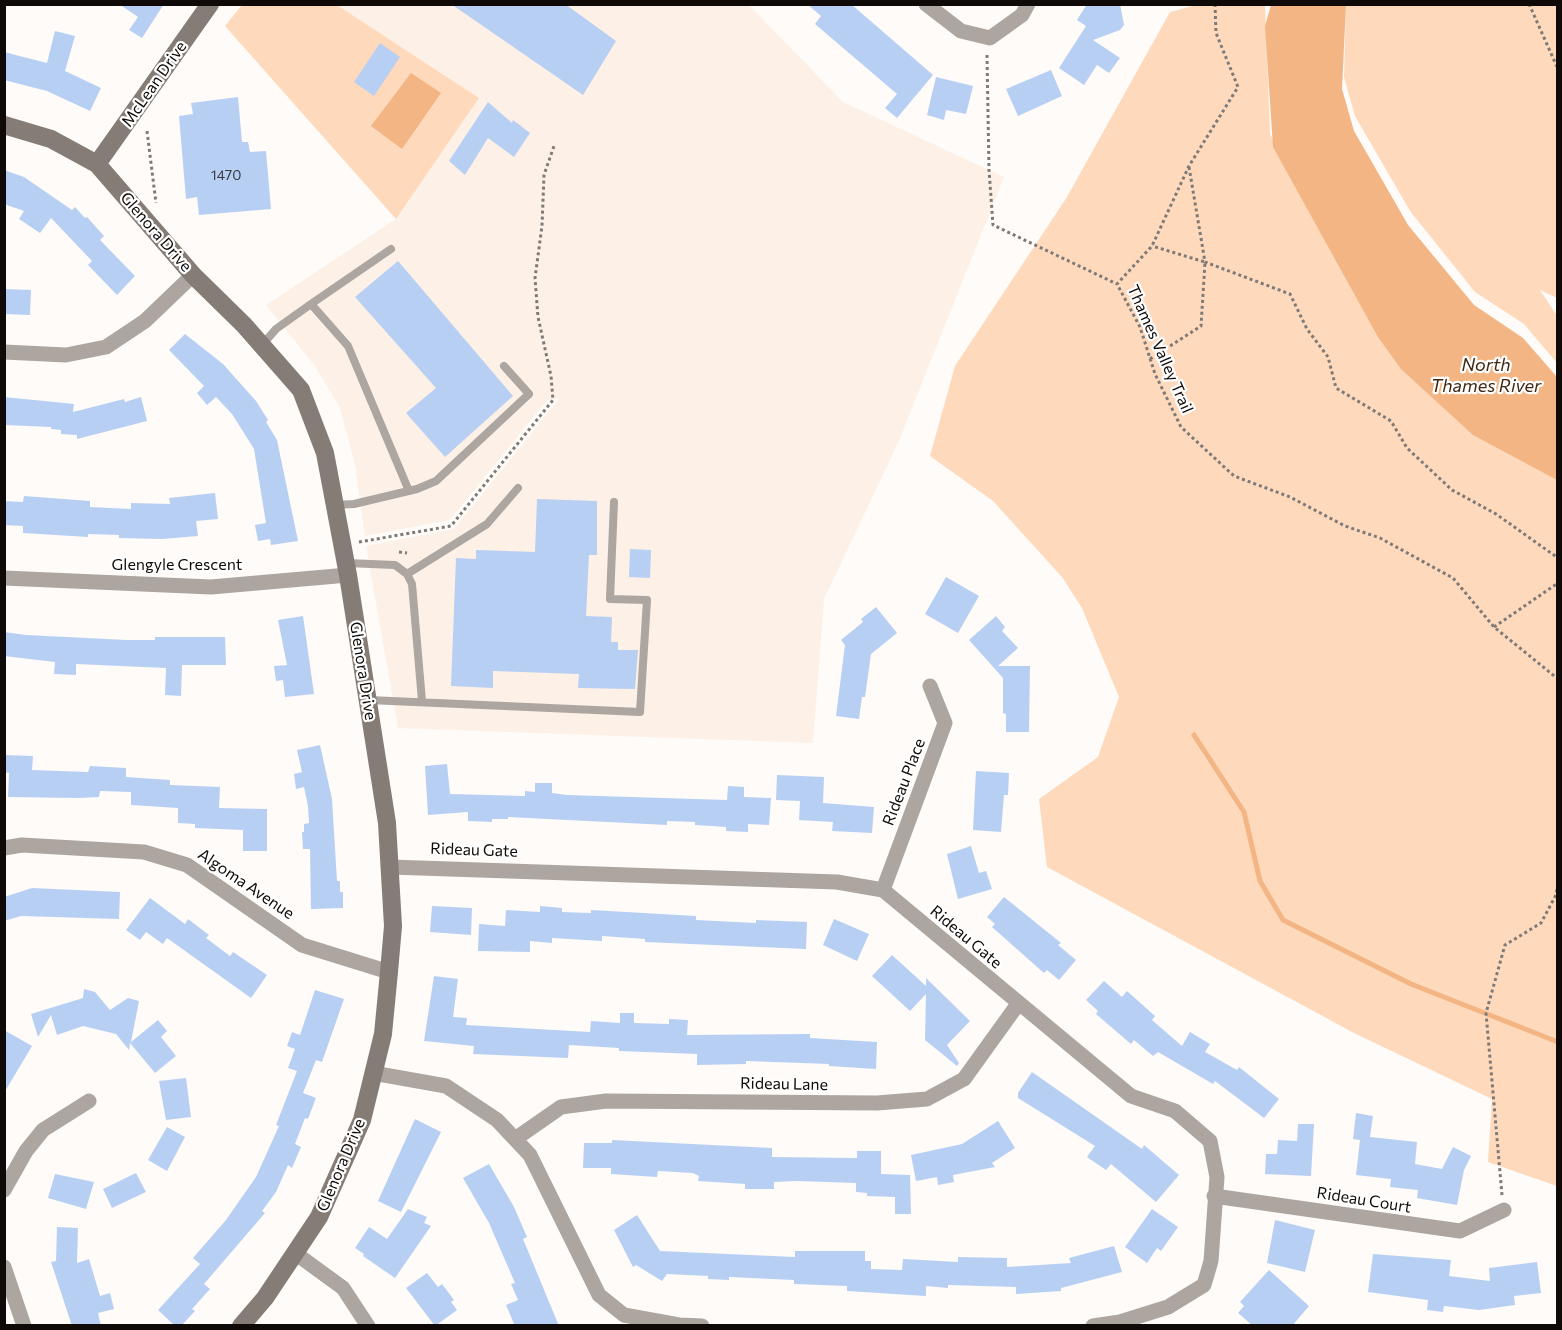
<!DOCTYPE html>
<style>
body{margin:0}
#map{position:relative;width:1562px;height:1330px;overflow:hidden;background:#fefbf8;font-family:Commissioner,sans-serif}
canvas{display:block}
.frame{position:absolute;inset:0;border:6px solid #0f0a07;pointer-events:none}
</style>
<div id="map">
<canvas width="1562" height="1330"></canvas>
<div class="frame"></div>
</div>
<script>
const context = document.querySelector('canvas').getContext('2d');
context.lineJoin = 'round';
function fill(path, color) {
  context.fillStyle = color;
  context.fill(path, 'evenodd');
}
function shape(rows) {
  const path = new Path2D();
  for (const r of rows) {
    path.moveTo(r[0], r[1]);
    for (let i = 2; i < r.length; i += 2) path.lineTo(r[i], r[i + 1]);
  }
  return path;
}
function strokePath(path, color, width, dash) {
  context.strokeStyle = color;
  context.lineWidth = width;
  context.lineCap = dash ? 'butt' : 'round';
  context.setLineDash(dash || []);
  context.stroke(path);
}
function label(font, color, halo, rows, align = 'center') {
  context.font = font + ' Commissioner,sans-serif';
  context.lineWidth = 4.5;
  context.setLineDash([]);
  context.textBaseline = 'middle';
  context.strokeStyle = halo;
  context.fillStyle = color;
  for (const [text, x, y, turn = 0] of rows) {
    context.save();
    context.translate(x, y);
    context.rotate((+turn || 0) * Math.PI / 180);
    context.textAlign = isNaN(turn) ? turn : align;
    if (halo) context.strokeText(text, 0, 0);
    context.fillText(text, 0, 0);
    context.restore();
  }
}
const built = shape([
 [337,5,749,5,843,102,1004,177,898,443,824,599,813,743,398,728,366,546,454,529,560,398,547,400,450,520,365,536,355,465,340,408,315,366,266,305,396,219,479,98]
]);
const green = shape([
 [242,5,337,5,479,98,396,219,225,26],
 [1196,5,1265,5,1270,134,1377,325,1557,470,1557,1186,1488,1162,1492,1099,1354,1033,1047,867,1039,799,1098,757,1119,697,1082,608,1062,577,993,501,930,456,955,366,1067,197,1170,12],
 [1346,5,1557,5,1557,298,1540,290,1557,316,1557,363,1524,324,1475,292,1410,211,1355,116,1344,77]
]);
const water = shape([
 [1271,5,1346,5,1342,89,1354,131,1408,225,1474,305,1523,338,1557,377,1557,480,1473,435,1401,369,1378,337,1273,147,1265,26],
 [411,73,441,93,402,149,371,126]
]);
const stream = shape([
 [1194,735,1244,812,1260,881,1283,920,1411,984,1558,1042]
]);
const building = shape([
 [119,4,164,4,142,38,129,30,138,17],
 [451,4,565,4,616,41,583,95],
 [807,4,851,4,933,75,897,118,885,108,897,94,815,24,821,16],
 [1087,4,1120,4,1124,25,1120,30,1093,40,1120,58,1109,73,1097,65,1084,85,1059,68,1086,26,1077,20],
 [55,31,75,36,65,71,101,88,90,111,47,91,4,80,4,52,47,63],
 [380,43,400,57,374,96,354,82],
 [1051,70,1062,96,1018,116,1006,89],
 [936,77,973,86,966,114,946,110,944,120,927,115],
 [238,97,242,142,248,142,250,152,266,151,271,209,199,215,197,197,186,199,179,116,193,114,191,103],
 [488,102,512,123,513,120,530,133,514,157,488,138,465,175,449,161],
 [4,170,24,177,72,210,75,207,85,218,87,217,104,236,100,240,135,276,117,295,88,265,92,261,51,218,40,233,19,219,24,211,4,204],
 [398,261,513,396,445,457,406,413,436,388,355,297],
 [4,289,31,290,30,315,4,314],
 [185,334,223,364,256,401,268,420,266,422,277,440,298,541,271,545,270,539,258,541,255,525,266,523,254,449,232,414,216,397,207,405,197,393,204,386,169,350],
 [4,397,74,404,73,412,124,399,125,402,141,397,147,421,77,439,77,435,61,434,61,430,51,429,51,427,4,425],
 [215,493,218,519,196,521,198,536,162,539,119,538,119,535,88,534,88,537,23,533,23,526,4,525,4,501,23,502,24,496,90,501,90,507,131,509,131,503,170,504,169,498],
 [537,499,597,501,597,555,589,555,586,616,612,617,611,642,618,642,618,650,638,650,635,689,578,688,579,674,493,671,493,688,451,686,456,558,476,559,476,550,535,552],
 [630,549,651,550,650,578,629,577],
 [946,577,979,596,958,633,925,614],
 [876,607,897,633,871,654,865,697,862,697,859,719,836,716,845,645,841,640,863,622,861,619],
 [303,616,314,694,285,697,283,680,276,681,274,666,287,665,278,620],
 [996,616,1005,627,1002,631,1018,648,998,666,1030,666,1029,732,1006,732,1006,714,1003,713,1003,678,969,640],
 [4,632,26,635,127,640,155,640,155,637,225,637,226,665,182,665,181,696,165,695,166,668,76,664,76,675,54,674,55,662,4,656],
 [320,745,332,799,337,881,340,881,340,892,343,892,343,908,311,909,310,849,303,849,302,832,304,832,304,824,309,823,308,806,304,787,296,789,294,774,302,772,297,750],
 [4,755,33,756,32,770,88,772,90,766,126,768,126,777,170,780,170,785,220,787,219,808,267,809,267,851,243,851,243,830,195,828,195,824,178,823,178,808,131,805,131,792,100,791,99,797,79,798,8,797,9,773,4,772],
 [447,764,450,794,525,796,525,791,535,792,535,783,552,783,552,793,567,795,727,800,728,786,744,787,744,797,771,798,769,825,748,824,748,832,726,831,726,827,695,825,695,822,667,821,667,825,508,817,508,819,492,819,492,822,468,821,468,812,428,815,425,766],
 [976,771,1009,773,1008,795,1004,795,1001,832,973,830],
 [777,775,824,777,823,803,874,807,872,833,832,831,833,822,799,820,800,801,776,800],
 [971,846,979,873,986,871,992,889,958,899,947,854],
 [32,888,120,892,119,919,21,916,4,921,4,897],
 [1004,897,1061,943,1058,945,1076,960,1059,980,1047,970,1044,973,992,927,995,924,987,917],
 [150,898,185,924,188,919,209,935,206,938,230,956,233,952,267,975,251,998,167,938,163,944,146,932,140,940,126,930],
 [432,906,472,908,471,935,430,932],
 [540,906,562,908,562,912,591,913,591,910,696,916,696,920,756,923,756,920,807,922,806,949,645,942,645,939,602,936,602,941,552,938,552,943,530,941,530,952,478,951,479,924,505,926,506,910,540,912],
 [834,919,869,934,857,961,823,945],
 [892,955,926,986,926,978,970,1021,947,1045,959,1063,957,1066,925,1040,926,994,910,1011,872,976],
 [434,976,458,979,453,1017,467,1018,466,1025,590,1032,591,1021,620,1023,620,1013,634,1013,634,1023,669,1024,669,1019,688,1020,687,1035,810,1034,810,1038,877,1042,876,1069,829,1066,829,1064,746,1061,746,1064,697,1065,697,1054,619,1051,619,1048,569,1045,568,1058,473,1054,474,1046,424,1041],
 [1104,981,1122,997,1127,991,1155,1016,1152,1020,1182,1046,1190,1032,1210,1044,1205,1052,1237,1070,1239,1067,1279,1099,1264,1118,1215,1081,1213,1084,1158,1052,1153,1056,1134,1040,1131,1044,1096,1014,1098,1011,1086,1000],
 [84,989,95,992,110,1010,128,998,139,1001,131,1042,158,1020,167,1031,161,1037,176,1056,155,1073,130,1043,129,1050,116,1034,83,1026,57,1035,51,1015,38,1037,31,1014,83,998],
 [315,990,344,999,322,1062,316,1060,303,1093,316,1098,308,1119,305,1118,295,1144,301,1147,292,1168,288,1165,276,1192,262,1211,265,1213,204,1284,210,1289,192,1309,195,1311,181,1326,175,1326,158,1310,200,1264,193,1258,226,1220,256,1177,279,1126,276,1125,297,1071,288,1068,295,1049,287,1046,292,1032,300,1035],
 [4,1030,32,1046,4,1093],
 [1032,1072,1142,1149,1144,1145,1179,1175,1156,1202,1111,1164,1106,1170,1087,1157,1095,1146,1018,1098,1018,1093],
 [186,1078,191,1117,166,1120,159,1081],
 [1356,1113,1373,1116,1370,1137,1417,1142,1415,1164,1442,1169,1453,1147,1471,1156,1464,1170,1457,1205,1417,1198,1418,1190,1390,1187,1391,1179,1356,1175,1360,1140,1353,1139],
 [415,1119,441,1132,401,1212,378,1201],
 [998,1121,1015,1148,992,1163,995,1167,953,1175,954,1182,938,1185,937,1177,916,1181,911,1155,962,1144],
 [1298,1124,1314,1124,1311,1176,1265,1174,1266,1154,1277,1154,1278,1140,1297,1141],
 [167,1127,185,1137,167,1171,148,1160],
 [612,1140,772,1148,772,1157,857,1158,857,1151,881,1151,881,1174,910,1175,911,1214,895,1214,895,1197,867,1196,867,1193,856,1192,856,1183,797,1181,774,1182,774,1189,745,1189,745,1184,698,1181,699,1176,693,1173,658,1171,657,1177,611,1174,611,1168,583,1168,584,1143,612,1143],
 [489,1164,514,1207,527,1237,523,1239,559,1326,515,1326,506,1305,518,1300,511,1284,515,1283,489,1223,463,1178],
 [136,1173,146,1192,112,1208,103,1189],
 [55,1174,94,1182,86,1209,48,1198],
 [408,1209,427,1217,424,1223,431,1226,395,1278,363,1256,364,1254,355,1248,369,1227,387,1239],
 [1152,1209,1178,1227,1161,1251,1157,1248,1147,1263,1125,1247],
 [637,1215,660,1251,795,1257,795,1251,865,1251,865,1261,871,1261,871,1269,902,1270,903,1259,958,1262,958,1257,1007,1258,1007,1267,1071,1263,1069,1258,1114,1246,1122,1272,1061,1288,1061,1291,1016,1294,1016,1287,948,1285,948,1288,926,1286,926,1296,847,1291,847,1286,794,1284,794,1280,729,1277,729,1280,708,1279,708,1276,667,1274,662,1281,636,1265,633,1267,614,1230],
 [1275,1220,1315,1230,1305,1272,1267,1263],
 [57,1227,78,1228,77,1263,89,1259,100,1296,110,1293,114,1309,98,1313,101,1326,72,1326,51,1262,56,1261],
 [1373,1254,1451,1260,1449,1276,1490,1281,1489,1268,1537,1262,1541,1293,1514,1296,1515,1305,1479,1310,1444,1306,1443,1312,1427,1310,1428,1300,1368,1292],
 [1269,1270,1309,1306,1292,1326,1253,1326,1238,1313,1244,1306,1240,1302],
 [427,1273,438,1287,442,1284,454,1300,451,1302,457,1310,435,1326,406,1288]
]);
const path = shape([
 [1215,4,1216,33,1238,87,1189,166,1152,246,1117,284,1140,327,1155,374,1181,427,1234,476,1290,497,1345,526,1380,538,1453,578,1494,627,1558,679],
 [1529,4,1558,69],
 [987,55,989,170,993,225,1117,284],
 [147,131,156,203],
 [1189,167,1205,262,1290,294,1307,329,1328,357,1336,388,1391,421,1407,448,1452,490,1496,514,1558,558],
 [1150,359,1201,326,1205,262,1152,246],
 [359,542,451,526,553,400,551,376,538,317,535,278,542,226,544,175,554,146],
 [399,552,407,553],
 [1494,627,1558,583],
 [1502,1195,1486,1013,1505,945,1541,923,1556,895,1558,883]
]);
const lane = shape([
 [311,304,391,249],
 [262,345,276,329,311,304,348,346,409,491],
 [335,505,354,504,417,489,436,481,529,394,504,366],
 [346,563,395,565,407,574,412,584,422,701],
 [407,574,487,524,518,488],
 [369,700,640,712,647,600,610,599,614,502]
]);
const street = shape([
 [926,4,961,31,990,38,1022,15,1028,4],
 [4,352,66,355,106,347,145,321,193,275],
 [4,578,211,587,348,575],
 [4,848,22,845,144,852,187,865,302,945,389,972],
 [390,867,837,882,883,890,1131,1096,1175,1111,1210,1141,1217,1177,1211,1261,1204,1285,1168,1307,1120,1322,1093,1326],
 [883,890,945,723,930,686],
 [373,1073,446,1086,497,1120,530,1155,599,1295,624,1315,679,1325,702,1326],
 [515,1139,561,1107,606,1101,877,1103,927,1099,964,1079,1018,1004],
 [4,1190,26,1151,43,1130,89,1101],
 [1214,1196,1460,1231,1504,1210],
 [295,1253,343,1288,368,1326],
 [4,1267,24,1326]
]);
const secondary = shape([
 [4,125,51,139,97,164,193,275,244,325,301,390,325,453,348,575,387,823,393,926,389,972,383,1034,362,1120,319,1217,265,1298,241,1326],
 [97,164,210,4]
]);
const numberNames = [
 ["1470",226,175]
];
const streetNames = [
 ["McLean Drive",154,84,-55],
 ["Glenora Drive",156,232,49],
 ["Thames Valley Trail",1160,349,66],
 ["Glengyle Crescent",177,565],
 ["Glenora Drive",363,671,81],
 ["Rideau Place",904,782,-69],
 ["Rideau Gate",474,850,2],
 ["Algoma Avenue",246,884,34],
 ["Rideau Gate",966,937,40],
 ["Rideau Lane",784,1084,1],
 ["Glenora Drive",341,1165,-67],
 ["Rideau Court",1364,1200,9]
];
const waterNames = [
 ["North",1486,365],
 ["Thames River",1486,386]
];
fill(built, '#fdf0e6');
fill(green, '#fed9bc');
fill(water, '#f3b583');
strokePath(stream, '#f3b583', 5);
fill(building, '#b8cff4');
strokePath(path, '#7e7a77', 3, [3, 3]);
strokePath(lane, '#aca5a0', 8);
strokePath(street, '#aca5a0', 15);
strokePath(secondary, '#857c75', 18);
label('14px', '#393b42', null, numberNames);
label('16px', '#0f0a07', '#fff', streetNames);
label('italic 18px', '#412812', '#fff', waterNames);
</script>
